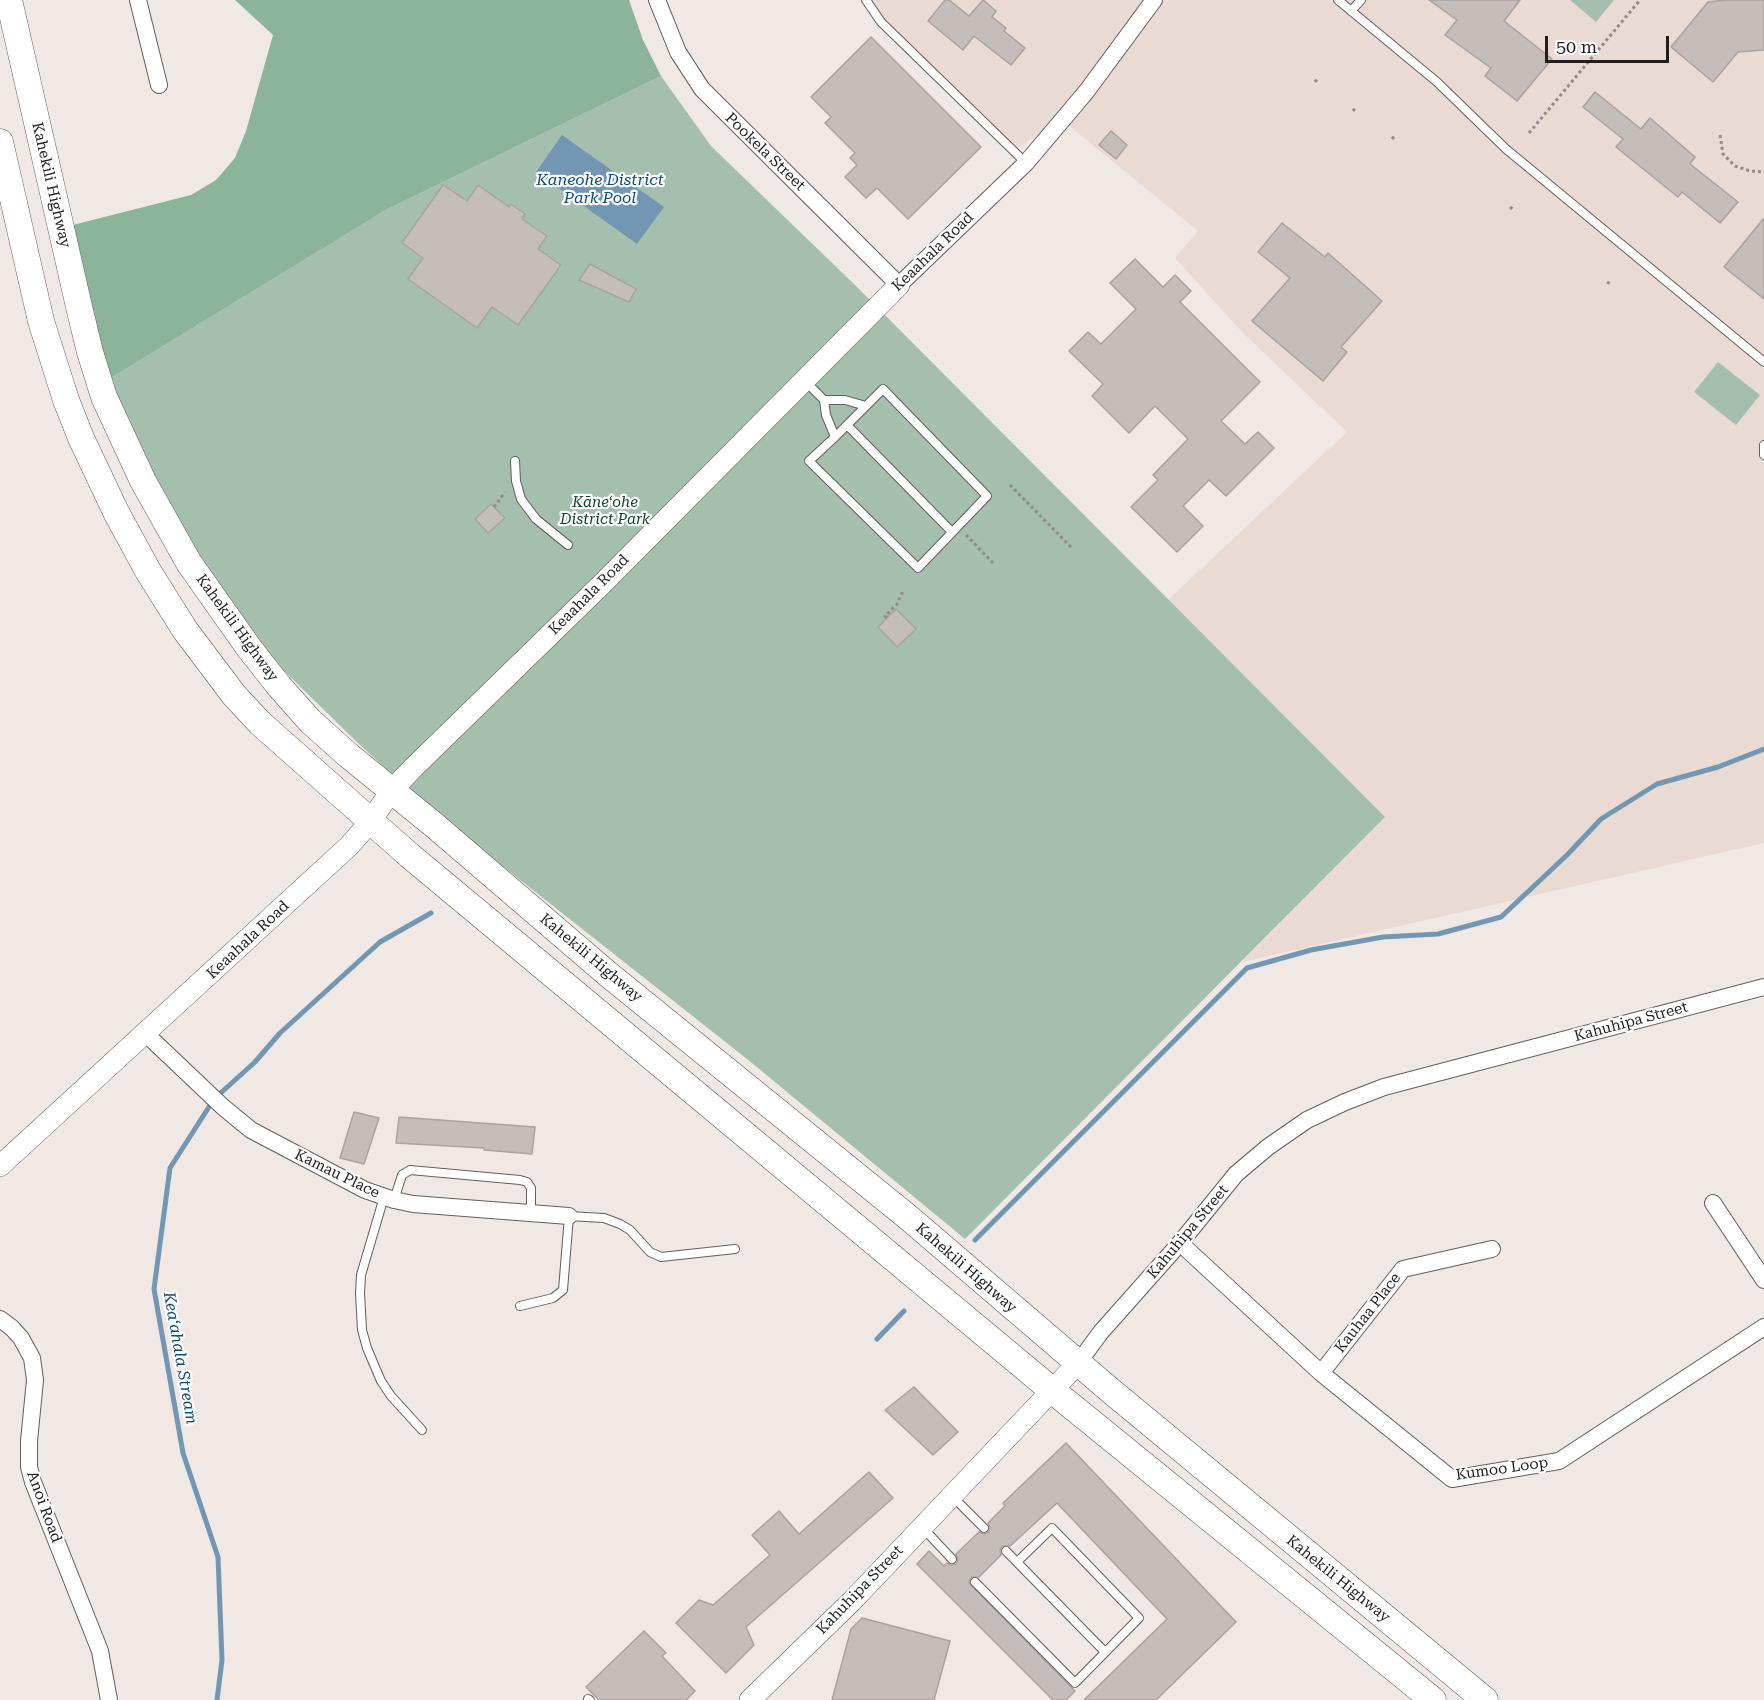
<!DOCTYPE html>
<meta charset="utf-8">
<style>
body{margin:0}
#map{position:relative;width:1764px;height:1700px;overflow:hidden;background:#f0e8e5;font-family:"Roboto Serif",serif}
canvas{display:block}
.scale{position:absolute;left:1545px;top:36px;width:124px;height:27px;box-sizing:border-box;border:3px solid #211e1d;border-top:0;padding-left:8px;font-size:18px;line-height:21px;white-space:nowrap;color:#211e1d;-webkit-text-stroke:4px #fff;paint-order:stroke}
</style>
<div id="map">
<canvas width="1764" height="1700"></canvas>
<div class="scale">50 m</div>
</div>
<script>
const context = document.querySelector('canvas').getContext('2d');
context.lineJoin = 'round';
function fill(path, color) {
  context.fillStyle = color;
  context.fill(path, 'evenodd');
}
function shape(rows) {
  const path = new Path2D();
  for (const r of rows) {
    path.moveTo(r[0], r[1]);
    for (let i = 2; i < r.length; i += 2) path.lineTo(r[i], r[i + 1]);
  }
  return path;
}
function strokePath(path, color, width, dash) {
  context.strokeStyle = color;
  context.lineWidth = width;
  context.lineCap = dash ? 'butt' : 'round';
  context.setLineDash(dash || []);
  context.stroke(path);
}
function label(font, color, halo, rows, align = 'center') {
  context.font = font + ' "Roboto Serif",serif';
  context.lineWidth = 4.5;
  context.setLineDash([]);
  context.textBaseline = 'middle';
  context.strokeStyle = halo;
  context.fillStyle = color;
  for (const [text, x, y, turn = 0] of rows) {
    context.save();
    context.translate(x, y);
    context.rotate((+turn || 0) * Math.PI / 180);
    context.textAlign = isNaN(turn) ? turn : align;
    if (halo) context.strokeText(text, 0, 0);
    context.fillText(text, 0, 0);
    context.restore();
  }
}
const built = shape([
 [866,0,1764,0,1764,843,1242,962,1385,817,1168,600,1347,432,1243,333,1175,258,1198,231,1062,120,1013,151,881,22]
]);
const green = shape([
 [1570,0,1614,0,1596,22],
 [661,76,711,146,856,286,1385,817,965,1239,747,1059,429,808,359,744,278,665,200,571,106,381,386,210],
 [1718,362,1760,395,1736,425,1694,392]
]);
const forest = shape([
 [235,0,629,0,643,40,661,76,386,210,106,381,69,226,191,195,216,180,235,158,246,131,273,35]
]);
const water = shape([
 [562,135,664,207,637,244,536,172]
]);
const stream = shape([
 [975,1240,1247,968,1311,950,1383,937,1438,934,1501,917,1567,855,1601,819,1657,784,1718,767,1764,749],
 [877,1339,904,1311],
 [217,1700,222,1660,218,1557,183,1453,154,1289,170,1168,214,1099,255,1062,280,1033,380,942,431,913]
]);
const building = shape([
 [945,0,949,0,969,16,983,0,996,11,992,17,1006,28,1004,31,1025,48,1011,65,974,36,963,50,928,21,945,0],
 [1429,0,1520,0,1504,21,1552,59,1517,101,1485,76,1491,68,1445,35,1457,20,1429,0],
 [1726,0,1764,0,1764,50,1738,52,1713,82,1671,47,1708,2,1726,0],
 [871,37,981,147,908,219,877,188,866,198,845,177,857,165,850,158,855,153,825,123,831,117,811,97,871,37],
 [1595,92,1641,129,1650,118,1695,157,1690,164,1738,202,1720,223,1682,192,1678,197,1616,147,1623,139,1583,107,1595,92],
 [1111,131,1127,145,1116,159,1099,145,1111,131],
 [443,185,467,201,478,185,509,207,511,204,525,214,522,219,547,236,538,249,561,265,518,325,492,307,477,328,408,279,423,258,402,243,443,185],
 [1764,218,1764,299,1724,267,1764,218],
 [1282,223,1325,257,1328,253,1382,301,1341,347,1347,352,1323,381,1252,321,1290,278,1258,252,1282,223],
 [1135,259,1163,287,1175,275,1191,291,1180,302,1260,382,1221,421,1245,444,1258,432,1274,448,1226,496,1209,480,1183,506,1203,526,1177,552,1131,507,1158,480,1153,475,1188,439,1155,406,1129,433,1092,396,1103,384,1069,351,1088,332,1101,344,1136,309,1110,283,1135,259],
 [590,264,636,289,629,302,579,280,590,264],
 [491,504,505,518,488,533,475,519,491,504],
 [896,609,916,629,897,647,878,627,896,609],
 [354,1112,379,1118,364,1164,340,1158,354,1112],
 [399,1117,535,1127,532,1154,484,1150,484,1148,396,1143,399,1117],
 [914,1387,958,1432,933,1455,885,1410,914,1387],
 [1066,1443,1236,1622,1156,1700,1084,1700,1167,1619,1057,1503,1010,1546,1002,1546,1000,1550,1001,1555,979,1577,971,1577,969,1583,1075,1691,1066,1700,1053,1700,917,1564,929,1551,944,1566,947,1563,951,1565,956,1564,958,1560,956,1554,979,1532,985,1534,989,1532,990,1527,988,1523,1005,1506,1003,1503,1066,1443],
 [869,1472,893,1498,746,1627,754,1645,726,1673,676,1623,699,1600,713,1605,770,1555,752,1535,779,1511,799,1534,869,1472],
 [862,1618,950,1641,934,1700,832,1700,851,1629,862,1618],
 [644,1631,666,1653,662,1656,695,1691,686,1700,599,1700,586,1687,644,1631]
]);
const path = shape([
 [1315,82,1318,78],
 [1353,111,1356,107],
 [1529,133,1640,0],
 [1720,135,1723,154,1735,166,1750,171,1764,172],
 [1392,139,1395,135],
 [1510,207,1514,210],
 [1607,282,1612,285],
 [1010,485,1073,549],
 [494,507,505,492],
 [966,535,994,564],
 [887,618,885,616,897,604,903,591]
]);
const service = shape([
 [866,0,881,22,1026,163],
 [1338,0,1437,82,1506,149,1764,362],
 [1351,11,1361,0],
 [805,381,824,400,826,415,835,437,809,461,918,568,987,496,883,389,866,406,845,400,824,400],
 [847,425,952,532],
 [835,437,866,406],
 [1764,445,1764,455],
 [515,461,516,481,521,499,536,519,568,545],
 [384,1197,361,1275,360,1293,362,1330,367,1348,381,1381,391,1396,422,1430],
 [394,1200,402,1175,410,1170,520,1180,527,1182,531,1188,531,1213],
 [520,1306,553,1298,563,1290,569,1216,604,1218,620,1224,630,1230,650,1252,661,1257,735,1249],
 [952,1496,984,1528],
 [922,1527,952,1559],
 [1006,1551,1105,1652],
 [975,1582,1075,1683,1139,1618,1052,1528,1017,1562],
 [588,1699,590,1700]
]);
const minor = shape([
 [138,0,159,85],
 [657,0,678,52,702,89,899,285,1026,163,1086,92,1154,0],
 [146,1034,223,1107,251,1130,365,1190,394,1200,413,1204,569,1216],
 [1713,1203,1764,1280],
 [1180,1243,1321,1373,1452,1479,1559,1461,1764,1327],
 [0,1319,12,1328,21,1338,32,1358,35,1380,29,1441,29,1467,33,1482,100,1651,109,1700],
 [1078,1363,1101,1332,1180,1243,1236,1174,1268,1147,1307,1120,1345,1102,1384,1087,1764,987],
 [1321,1373,1403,1269,1492,1249]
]);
const tertiary = shape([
 [0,1166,349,846,370,822,391,791,413,768,603,583,899,285],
 [750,1700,852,1601,1078,1363]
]);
const primary = shape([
 [9,0,80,311,90,352,104,397,143,481,189,563,249,648,279,686,310,721,348,755,434,825,609,975,909,1218,1111,1391,1485,1700],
 [0,142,41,321,66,400,81,438,116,512,148,571,185,630,234,695,260,723,409,855,1053,1391,1433,1700]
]);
const streetNames = [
 ["Pookela Street",765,152,44],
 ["Kahekili Highway",51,185,77],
 ["Keaahala Road",933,252,-44],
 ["Keaahala Road",589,595,-45],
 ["Kahekili Highway",237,628,54],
 ["Keaahala Road",248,940,-43],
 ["Kahekili Highway",591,958,40],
 ["Kahuhipa Street",1631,1022,-15],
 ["Kamau Place",337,1174,26],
 ["Kahuhipa Street",1188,1232,-50],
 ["Kahekili Highway",966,1268,41],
 ["Kauhaa Place",1368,1313,-52],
 ["Kumoo Loop",1502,1469,-8],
 ["Anoi Road",44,1507,70],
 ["Kahekili Highway",1338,1579,39],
 ["Kahuhipa Street",860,1590,-46]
];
const parkNames = [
 ["Kāneʻohe",605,503],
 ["District Park",605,520]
];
const waterNames = [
 ["Kaneohe District",600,180],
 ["Park Pool",600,198],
 ["Keaʻahala Stream",180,1358,80]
];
fill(built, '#eadad4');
fill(green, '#a5bfaf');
fill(forest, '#8bb49b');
fill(water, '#7397b2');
strokePath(stream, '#7397b2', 5);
fill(building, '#c4bdba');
strokePath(building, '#a9a29f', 1.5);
strokePath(service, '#655e5b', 10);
strokePath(minor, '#655e5b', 18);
strokePath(tertiary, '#655e5b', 22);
strokePath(primary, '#655e5b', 27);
strokePath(path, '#918b89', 3, [3, 3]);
strokePath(service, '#fff', 8);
strokePath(minor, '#fff', 16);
strokePath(tertiary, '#fff', 21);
strokePath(primary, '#fff', 26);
label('15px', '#211e1d', '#fff', streetNames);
label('italic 15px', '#10442b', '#fff', parkNames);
label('italic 16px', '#0e4e74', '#fff', waterNames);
</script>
